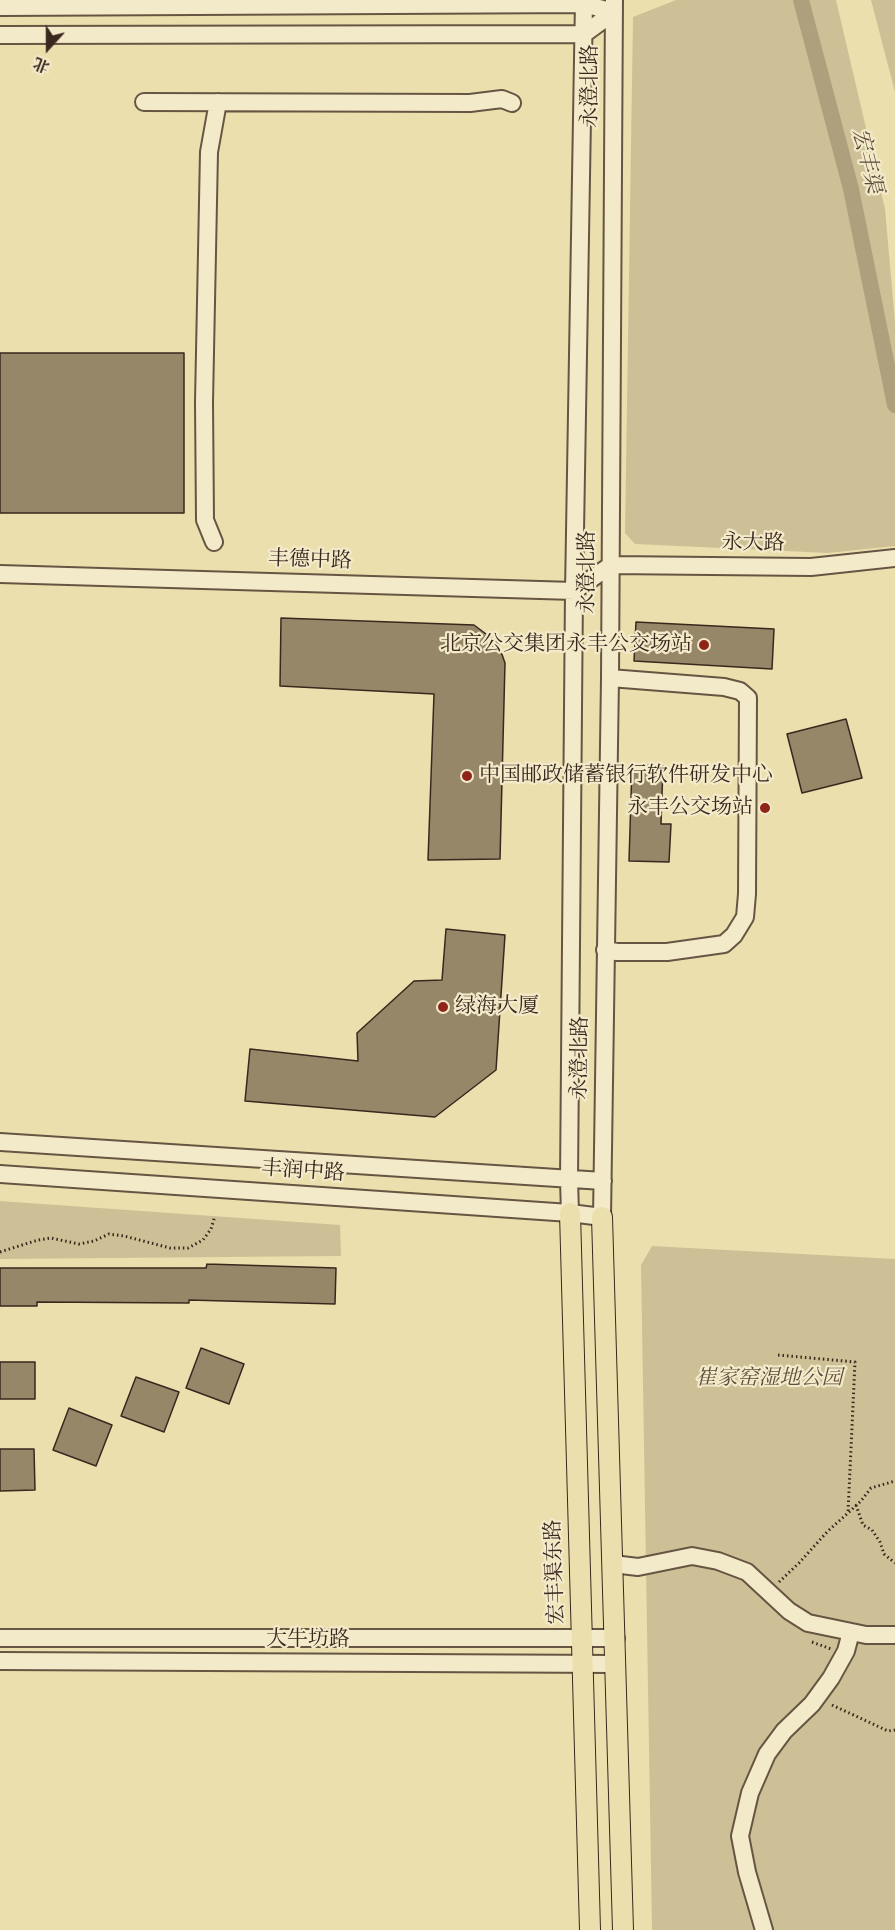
<!DOCTYPE html>
<meta charset="utf-8">
<style>
body{margin:0}
#map{position:relative;width:895px;height:1930px;overflow:hidden;background:#ecdfae;font-family:Cardo,"Noto Serif SC",serif}
canvas{display:block}
.north{position:absolute;left:18px;top:18px;width:60px;height:60px;-webkit-text-stroke:4px #f3eaca;paint-order:stroke;rotate:201deg;font-size:16px;font-weight:700;line-height:24px;text-align:center;color:#3a271e}
.north::after{content:'';display:block;margin:auto;width:21px;height:27px;background:#3a271e;clip-path:polygon(50% 0,100% 100%,50% 72%,0 100%)}
</style>
<div id="map">
<canvas width="895" height="1930"></canvas>
<div class="north">北</div>
</div>
<script>
const context = document.querySelector('canvas').getContext('2d');
context.lineJoin = 'round';
function fill(path, color) {
  context.fillStyle = color;
  context.fill(path, 'evenodd');
}
function shape(rows) {
  const path = new Path2D();
  for (const r of rows) {
    path.moveTo(r[0], r[1]);
    for (let i = 2; i < r.length; i += 2) path.lineTo(r[i], r[i + 1]);
  }
  return path;
}
function strokePath(path, color, width, dash) {
  context.strokeStyle = color;
  context.lineWidth = width;
  context.lineCap = dash ? 'butt' : 'round';
  context.setLineDash(dash || []);
  context.stroke(path);
}
function label(font, color, halo, rows, align = 'center') {
  context.font = font + ' Cardo,"Noto Serif SC",serif';
  context.lineWidth = 4.5;
  context.setLineDash([]);
  context.textBaseline = 'middle';
  context.strokeStyle = halo;
  context.fillStyle = color;
  for (const [text, x, y, turn = 0] of rows) {
    context.save();
    context.translate(x, y);
    context.rotate((+turn || 0) * Math.PI / 180);
    context.textAlign = isNaN(turn) ? turn : align;
    if (halo) context.strokeText(text, 0, 0);
    context.fillText(text, 0, 0);
    context.restore();
  }
}
const green = shape([
 [676,0,836,0,885,209,895,322,895,546,828,553,635,544,625,533,633,17],
 [871,0,895,0,895,92],
 [0,1201,340,1225,341,1256,0,1259],
 [652,1246,895,1259,895,1930,652,1930,641,1265]
]);
const canal = shape([
 [801,0,851,189,895,405]
]);
const building = shape([
 [0,353,184,353,184,513,0,513,0,353],
 [281,618,474,625,498,643,505,663,500,859,428,860,434,694,280,686,281,618],
 [636,622,774,629,772,669,634,661,636,622],
 [846,719,862,778,802,793,787,734,846,719],
 [632,765,663,766,661,824,671,824,669,862,629,861,632,765],
 [446,929,505,935,496,1070,435,1117,245,1101,250,1049,358,1061,357,1033,414,981,442,980,446,929],
 [207,1264,336,1268,335,1304,189,1300,189,1303,37,1302,37,1306,0,1306,0,1268,206,1268,207,1264],
 [201,1348,244,1364,229,1404,186,1388,201,1348],
 [0,1362,35,1362,35,1399,0,1399,0,1362],
 [136,1377,179,1392,164,1432,121,1416,136,1377],
 [69,1408,112,1425,96,1466,53,1450,69,1408],
 [0,1449,34,1449,35,1490,0,1491,0,1449]
]);
const path = shape([
 [0,1252,38,1240,51,1238,79,1244,94,1241,109,1234,124,1236,170,1248,188,1248,203,1240,211,1229,215,1216],
 [778,1355,855,1362,848,1513],
 [856,1505,863,1525,872,1530,880,1542,884,1554,895,1563],
 [779,1582,799,1563,827,1532,861,1501,871,1488,895,1481],
 [812,1642,831,1649],
 [832,1705,888,1731,895,1730]
]);
const minor = shape([
 [0,7,584,4,614,12],
 [584,34,614,12],
 [0,35,584,34],
 [144,102,470,103,502,99,512,103],
 [214,542,205,520,204,402,209,152,218,102],
 [0,574,574,591,611,565,811,567,895,558],
 [605,950,617,952,667,952,724,944,734,935,745,917,747,894,748,698,740,691,724,687,610,678],
 [0,1142,603,1181],
 [0,1174,570,1213,602,1217,610,678,614,0],
 [570,1213,569,1180,574,591,584,0],
 [613,1564,638,1567,692,1556,718,1561,747,1572,789,1611,808,1623,866,1635,895,1635],
 [0,1638,616,1638],
 [0,1661,616,1664],
 [764,1930,747,1872,740,1836,750,1793,767,1754,784,1731,812,1704,831,1678,846,1651,851,1632]
]);
const major = shape([
 [570,1213,590,1930],
 [602,1217,623,1930]
]);
const markers = [
 [704,645,6,"#8f2418"],
 [467,776,6,"#8f2418"],
 [765,808,6,"#8f2418"],
 [443,1007,6,"#8f2418"]
];
const streetNames = [
 ["永澄北路",591,86,-90],
 ["永大路",753,544,1],
 ["丰德中路",310,561,2],
 ["永澄北路",588,572,-90],
 ["永澄北路",581,1058,-89],
 ["丰润中路",303,1172,4],
 ["宏丰渠东路",556,1572,-92],
 ["大牛坊路",308,1640]
];
const poiNames = [
 ["北京公交集团永丰公交场站",692,645],
 ["中国邮政储蓄银行软件研发中心",479,776,"left"],
 ["永丰公交场站",753,808],
 ["绿海大厦",455,1007,"left"]
];
const parkNames = [
 ["崔家窑湿地公园",769,1379]
];
const waterNames = [
 ["宏丰渠",866,161,76]
];
fill(green, '#cec096');
strokePath(canal, '#afa07d', 16);
fill(building, '#978769');
strokePath(building, '#3a271e', 1.5);
strokePath(minor, '#665542', 20);
strokePath(major, '#3a271e', 22);
strokePath(path, '#3a271e', 3, [1.5, 3]);
strokePath(minor, '#f3eaca', 16);
strokePath(major, '#ecdfae', 20);
for (const [x, y, r, color] of markers) {
  const dot = new Path2D();
  dot.arc(x, y, r, 0, 2 * Math.PI);
  context.fillStyle = color;
  context.fill(dot);
  strokePath(dot, '#f3eaca', 2);
}
label('21px', '#3a271e', '#f3eaca', streetNames);
label('21px', '#3a271e', '#f3eaca', poiNames, 'right');
label('italic 21px', '#5f4d3c', '#f3eaca', parkNames);
label('italic 22px', '#5d4b3a', '#f3eaca', waterNames);
</script>
